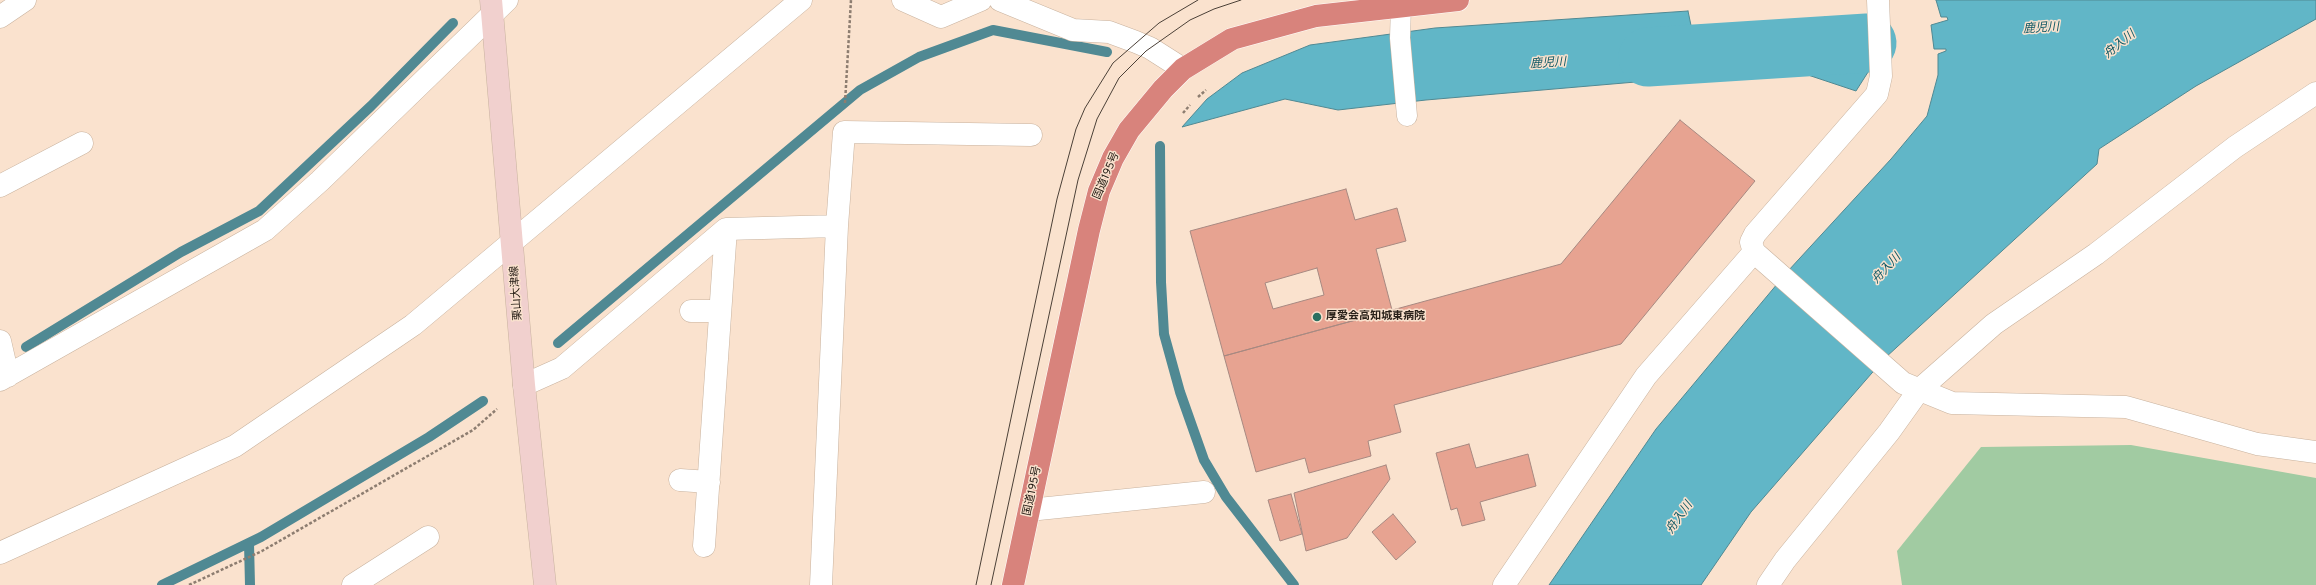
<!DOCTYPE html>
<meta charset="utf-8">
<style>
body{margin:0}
canvas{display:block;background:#fae2ce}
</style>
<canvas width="2316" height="585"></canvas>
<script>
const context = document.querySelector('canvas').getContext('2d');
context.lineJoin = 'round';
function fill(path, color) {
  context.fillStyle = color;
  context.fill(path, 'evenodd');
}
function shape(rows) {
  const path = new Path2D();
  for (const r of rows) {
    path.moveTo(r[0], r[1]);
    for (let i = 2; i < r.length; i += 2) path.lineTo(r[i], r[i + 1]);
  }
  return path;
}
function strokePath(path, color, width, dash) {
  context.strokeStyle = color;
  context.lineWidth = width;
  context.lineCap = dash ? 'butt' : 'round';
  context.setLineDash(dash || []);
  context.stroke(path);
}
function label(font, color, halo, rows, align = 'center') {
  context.font = font + ' Overpass,"Noto Sans JP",sans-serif';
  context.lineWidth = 3;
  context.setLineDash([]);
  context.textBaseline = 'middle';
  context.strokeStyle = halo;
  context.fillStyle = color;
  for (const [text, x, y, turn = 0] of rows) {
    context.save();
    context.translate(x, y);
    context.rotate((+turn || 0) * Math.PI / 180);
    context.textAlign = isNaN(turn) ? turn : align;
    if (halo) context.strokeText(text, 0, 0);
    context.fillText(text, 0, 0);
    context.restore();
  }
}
const green = shape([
 [2131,445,2316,478,2316,585,1902,585,1897,551,1981,447]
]);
const water = shape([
 [1936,0,2316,0,2316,19,2196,86,2099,149,2097,164,1885,358,1751,512,1701,585,1549,585,1656,429,1788,271,1891,159,1927,116,1938,75,1938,54,1946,51,1946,49,1934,49,1931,25,1948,20,1947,17,1941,17,1936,0],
 [1688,11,1697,54,1826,47,1824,17,1866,29,1870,69,1856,91,1805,74,1752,72,1426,100,1338,110,1285,99,1182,127,1207,99,1242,73,1310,45,1435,28,1688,11]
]);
const stream = shape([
 [1160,146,1161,282,1164,334,1180,392,1204,460,1226,497,1294,585],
 [558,343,860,90,919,57,993,30,1107,52],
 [26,347,181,252,259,211,371,106,453,23],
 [249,543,250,585],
 [162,585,261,537,429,437,483,401]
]);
const river = shape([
 [1648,57,1867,43]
]);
const building = shape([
 [1680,120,1755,181,1621,344,1394,405,1401,432,1368,441,1371,456,1309,473,1305,458,1256,472,1224,356,1561,264,1680,120],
 [1346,189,1355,220,1397,208,1406,241,1376,249,1392,310,1224,356,1190,231,1346,189],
 [1317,268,1324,295,1273,309,1265,283,1317,268],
 [1469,444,1476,468,1528,454,1536,486,1480,502,1485,520,1462,526,1457,508,1451,510,1436,453,1469,444],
 [1386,465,1390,479,1347,538,1306,551,1294,493,1386,465],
 [1291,494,1302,534,1280,541,1268,500,1291,494],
 [1393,514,1416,542,1396,560,1372,532,1393,514]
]);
const path = shape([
 [1198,97,1206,90],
 [845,103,851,0],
 [1183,113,1190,105],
 [189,585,262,551,473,430,497,409]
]);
const service = shape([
 [1401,5,1400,38,1407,116]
]);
const minor = shape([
 [903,0,941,17,981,0],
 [1000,0,1073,30,1109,32,1136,42,1150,48,1183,69],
 [1878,0,1881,76,1877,94,1755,234,1751,242,1754,252,1903,383,1952,403,2126,407,2257,444,2316,452],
 [0,17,25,0],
 [0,186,82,143],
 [691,311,720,311],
 [0,341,8,376],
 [0,380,265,230,320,181,507,0],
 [524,385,562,368,726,229,837,226],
 [680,480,709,482],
 [1029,510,1204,492],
 [704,546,726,229],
 [0,553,235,446,413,325,801,0],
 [353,585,428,537],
 [821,585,837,226,844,132,1031,135],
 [1504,585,1646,376,1754,252],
 [1768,585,1785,560,1889,432,1919,390,1994,324,2096,254,2235,147,2316,93]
]);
const secondary = shape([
 [491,0,524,385,545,585]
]);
const trunk = shape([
 [1013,585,1089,230,1099,191,1113,158,1129,130,1163,89,1183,69,1232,39,1316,16,1458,0]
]);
const tram = shape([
 [976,585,1057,199,1076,129,1085,108,1113,63,1159,23,1198,0],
 [991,585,1078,180,1097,119,1119,78,1146,51,1190,20,1214,9,1241,0]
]);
const markers = [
 [1317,317,5,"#2c7061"]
];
const streetNames = [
 ["国道195号",1107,176,-67],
 ["栗山大津線",517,293,-94],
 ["国道195号",1033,491,-78]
];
const poiNames = [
 ["厚愛会高知城東病院",1326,317]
];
const waterNames = [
 ["鹿児川",2041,29,-4],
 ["舟入川",2120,45,-39],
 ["鹿児川",1548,64,-4],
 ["舟入川",1887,269,-47],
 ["舟入川",1680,518,-55]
];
fill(green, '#a1cba2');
fill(water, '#61b6c7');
strokePath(water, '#508993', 1);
strokePath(stream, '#508993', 10);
strokePath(river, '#61b6c7', 59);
fill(building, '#e7a391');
strokePath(building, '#a78981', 1);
strokePath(service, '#c8b29e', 21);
strokePath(minor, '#c8b29e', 23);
strokePath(secondary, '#c8b29e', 23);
strokePath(trunk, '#fff', 23);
strokePath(path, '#8d7d70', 2.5, [3, 2]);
strokePath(service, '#fff', 20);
strokePath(minor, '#fff', 22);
strokePath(secondary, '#f1d0ce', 22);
strokePath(trunk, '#d8837c', 22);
strokePath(tram, '#4b4037', 1);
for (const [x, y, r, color] of markers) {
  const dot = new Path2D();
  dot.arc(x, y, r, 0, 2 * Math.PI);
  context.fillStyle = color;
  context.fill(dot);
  strokePath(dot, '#fae2ce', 1.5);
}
label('11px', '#292019', '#fae2ce', streetNames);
label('bold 11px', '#292019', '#fae2ce', poiNames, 'left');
label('italic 12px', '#0e5864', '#fae2ce', waterNames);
</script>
